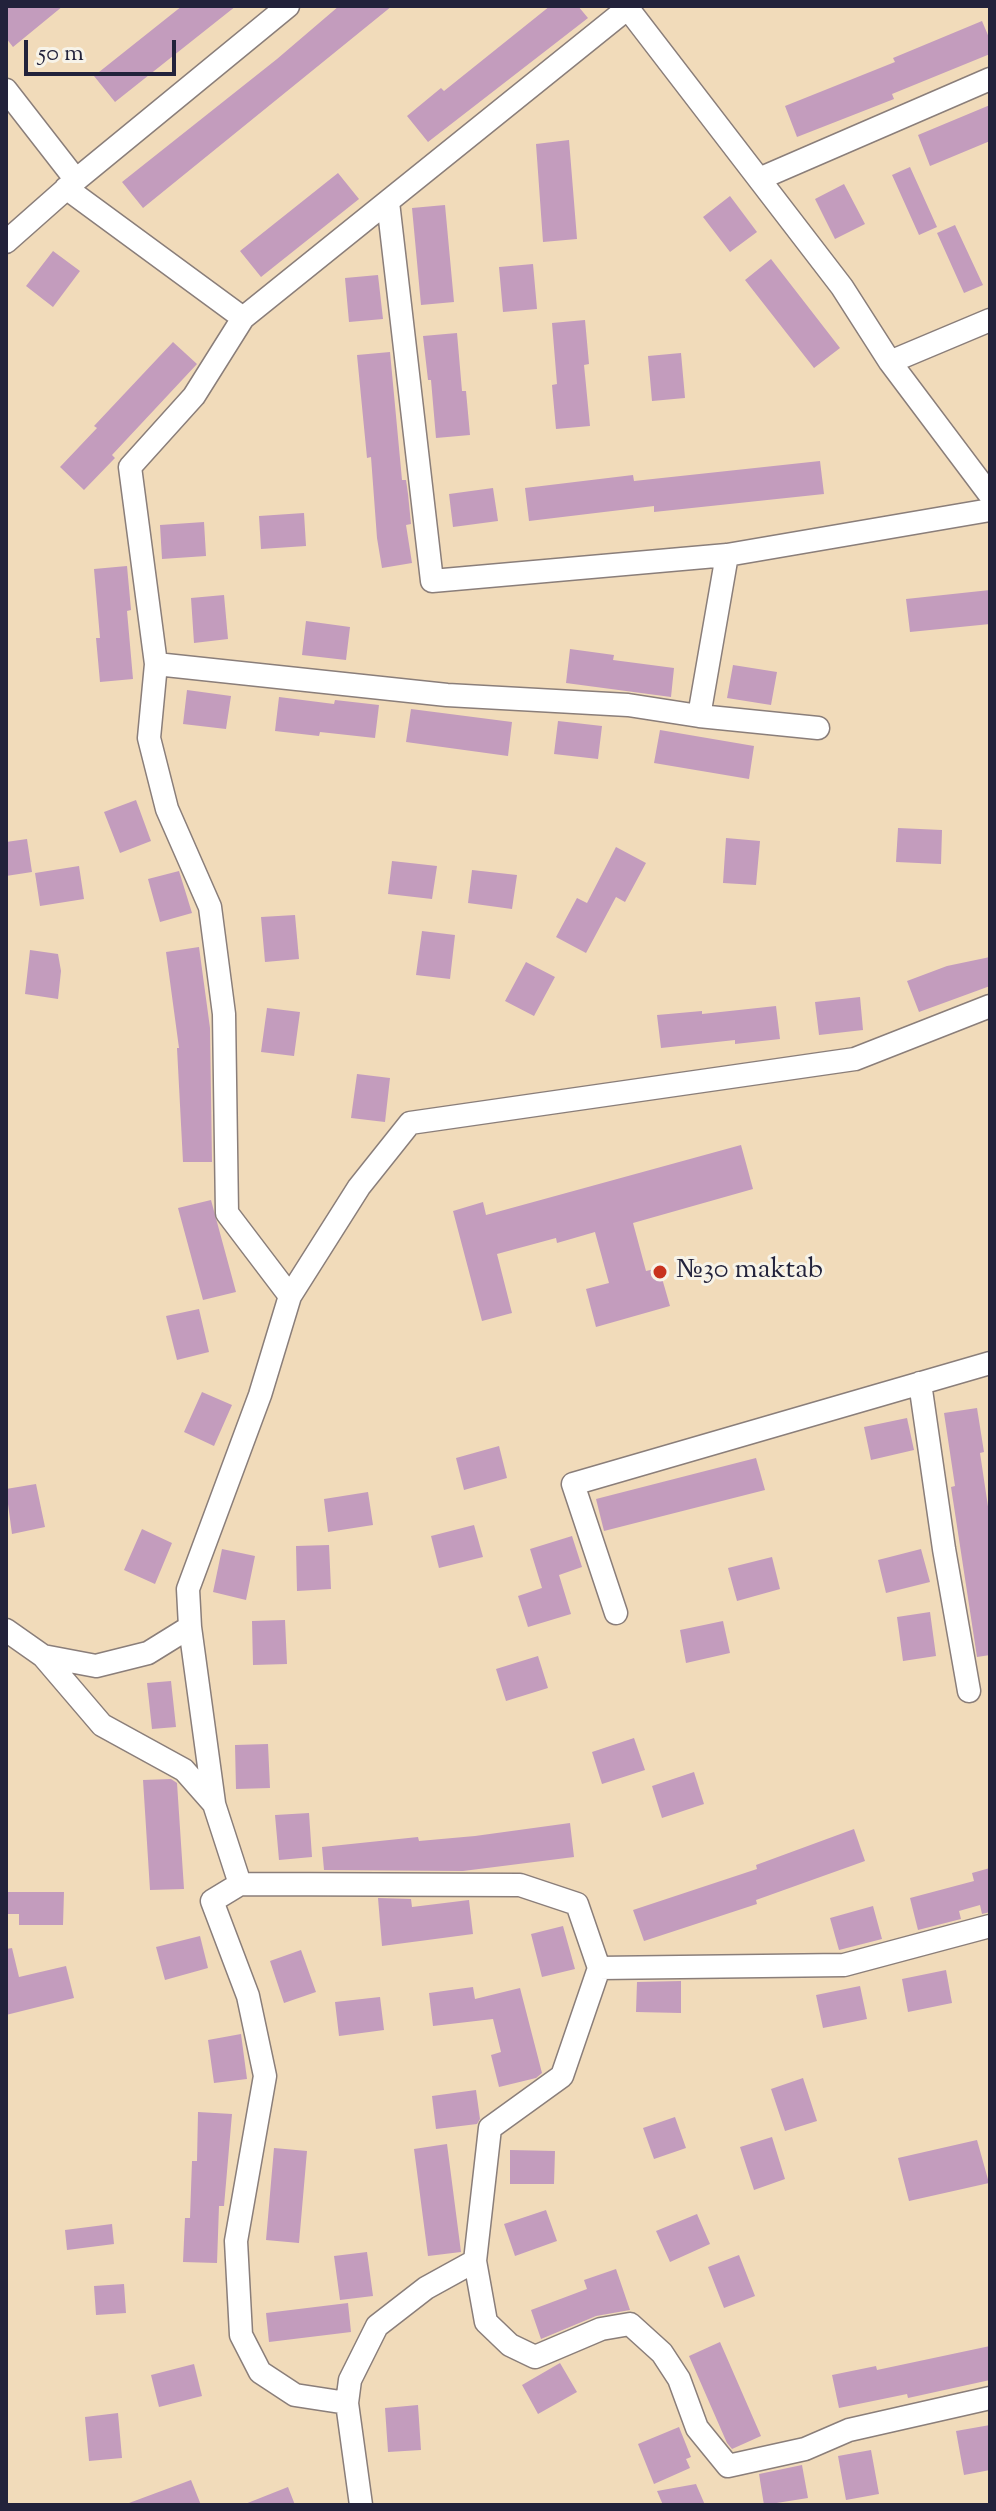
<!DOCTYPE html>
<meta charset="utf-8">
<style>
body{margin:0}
#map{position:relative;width:996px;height:2511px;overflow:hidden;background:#f1dbba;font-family:"Sorts Mill Goudy",serif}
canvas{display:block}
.frame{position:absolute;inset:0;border:8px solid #22223b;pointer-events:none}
.scale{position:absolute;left:24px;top:40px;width:152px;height:36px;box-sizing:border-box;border:4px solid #22223b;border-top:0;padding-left:10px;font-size:24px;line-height:28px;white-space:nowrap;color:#22223b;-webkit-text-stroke:6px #f7f3e8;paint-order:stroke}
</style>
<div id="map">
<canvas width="996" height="2511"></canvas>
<div class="frame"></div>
<div class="scale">50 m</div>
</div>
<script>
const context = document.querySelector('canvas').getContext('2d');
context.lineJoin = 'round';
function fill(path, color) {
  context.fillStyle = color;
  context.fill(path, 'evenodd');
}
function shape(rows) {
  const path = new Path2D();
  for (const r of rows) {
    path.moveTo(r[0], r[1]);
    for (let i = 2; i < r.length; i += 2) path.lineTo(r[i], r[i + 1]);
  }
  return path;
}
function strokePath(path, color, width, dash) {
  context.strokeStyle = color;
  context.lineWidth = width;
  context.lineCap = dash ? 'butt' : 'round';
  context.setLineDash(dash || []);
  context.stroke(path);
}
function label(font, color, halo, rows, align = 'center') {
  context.font = font + ' "Sorts Mill Goudy",serif';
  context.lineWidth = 6;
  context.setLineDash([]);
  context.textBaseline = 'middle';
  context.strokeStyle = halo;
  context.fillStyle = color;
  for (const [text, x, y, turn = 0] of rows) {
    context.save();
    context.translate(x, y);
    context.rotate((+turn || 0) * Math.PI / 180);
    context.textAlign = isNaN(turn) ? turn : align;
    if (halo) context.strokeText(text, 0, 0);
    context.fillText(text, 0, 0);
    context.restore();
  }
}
const building = shape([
 [6,6,63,6,13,47,6,38],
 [182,6,236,6,115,102,94,76],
 [339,6,392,6,143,208,122,182,277,59],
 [550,6,578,6,588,18,428,142,407,116,441,88,444,91],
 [982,21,990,40,990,54,892,94,894,99,797,137,785,106,895,62,893,58],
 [990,105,990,141,930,166,918,135],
 [569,140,577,239,543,242,536,144],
 [910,167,937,227,919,235,892,175],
 [338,173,359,199,261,277,240,251],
 [844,184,865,224,835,239,815,199],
 [730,196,757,232,730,252,703,217],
 [445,205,454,302,421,305,412,208],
 [955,225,983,285,964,293,937,233],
 [53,251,80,271,53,307,26,286],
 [771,259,840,348,814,368,745,280],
 [533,264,537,309,503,312,499,267],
 [378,275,383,319,349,322,345,278],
 [585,320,589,364,584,365,590,426,556,429,552,385,557,384,552,323],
 [457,333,462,391,466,391,470,435,436,438,431,380,428,380,423,336],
 [173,342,197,364,112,455,115,458,84,490,60,467,97,428,94,426],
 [390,352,402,480,406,480,408,494,411,524,406,525,412,563,382,568,377,538,371,457,367,458,357,355],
 [681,353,685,398,652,401,648,356],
 [820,461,824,494,654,512,654,506,529,521,525,488,633,475,634,481],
 [493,488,498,521,453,527,449,494],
 [304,513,306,546,261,549,259,516],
 [204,522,206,556,162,559,160,525],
 [127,566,131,610,127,611,133,679,100,682,96,638,100,638,94,569],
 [990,590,990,624,910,632,906,599],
 [224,595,228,639,194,643,191,598],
 [306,621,350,627,346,660,302,655],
 [570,649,614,655,613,660,674,668,671,697,566,683],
 [733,665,777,672,771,705,727,698],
 [187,690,231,696,226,729,183,724],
 [279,697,334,704,335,700,379,705,375,738,320,732,319,736,275,731],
 [411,709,512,722,508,756,406,742],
 [558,721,602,726,598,759,554,754],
 [660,730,754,746,749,779,654,763],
 [136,800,151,841,120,853,104,812],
 [898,828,942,830,941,864,896,862],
 [726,838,760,841,756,885,723,883],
 [27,839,32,872,6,876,6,842],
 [616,847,646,863,625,902,616,897,586,953,556,937,577,898,587,903],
 [392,861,437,866,432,899,388,894],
 [79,866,84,899,40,906,35,873],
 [472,870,517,875,512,909,468,903],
 [179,871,192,913,160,922,148,879],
 [295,915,299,959,265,962,261,917],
 [422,931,455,935,450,979,416,975],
 [199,947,210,1028,212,1162,183,1162,177,1048,179,1048,166,952],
 [30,950,58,954,61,971,58,999,25,994],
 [990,957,990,986,919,1012,907,981,947,966],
 [526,962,555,977,534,1016,505,1001],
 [860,997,863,1030,819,1035,815,1002],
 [776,1006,780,1039,735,1044,735,1040,661,1048,657,1015,702,1011,702,1014],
 [267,1008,300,1012,294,1056,261,1052],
 [357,1074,390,1078,385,1122,351,1118],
 [741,1145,753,1189,633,1223,646,1271,659,1268,670,1306,596,1327,586,1289,609,1283,595,1232,557,1243,556,1238,497,1254,512,1313,482,1321,453,1211,483,1202,486,1215],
 [211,1200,236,1292,203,1300,178,1208],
 [199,1309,209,1352,177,1360,166,1316],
 [202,1392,232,1405,214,1446,184,1432],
 [977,1408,984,1452,980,1453,990,1520,990,1655,977,1657,951,1487,955,1486,944,1413],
 [907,1418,914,1450,871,1460,864,1427],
 [499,1446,507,1478,464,1490,456,1458],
 [756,1458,765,1490,604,1531,596,1499],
 [36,1484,45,1527,12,1534,6,1489],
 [368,1492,373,1525,328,1532,324,1499],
 [474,1525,483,1557,439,1568,431,1536],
 [142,1529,172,1543,155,1584,124,1570],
 [572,1536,582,1567,559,1575,571,1614,528,1627,518,1596,542,1588,530,1549],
 [329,1545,331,1589,297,1591,296,1546],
 [222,1549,255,1556,246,1600,213,1592],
 [921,1549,930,1582,886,1593,878,1560],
 [772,1557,780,1589,737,1601,728,1568],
 [930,1612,936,1656,903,1661,897,1617],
 [285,1620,287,1664,253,1665,252,1621],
 [723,1621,730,1653,686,1663,680,1630],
 [538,1656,548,1688,506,1701,496,1669],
 [171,1681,176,1727,152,1729,147,1683],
 [634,1738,645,1770,602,1784,592,1752],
 [268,1744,270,1788,236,1789,235,1745],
 [694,1772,704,1804,662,1818,652,1786],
 [171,1779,177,1783,184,1889,150,1890,143,1780],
 [309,1813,312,1857,279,1860,275,1815],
 [570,1823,574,1857,463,1871,324,1870,322,1847,418,1837,419,1841,475,1836],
 [854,1829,865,1861,756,1900,757,1904,644,1941,633,1910,757,1869,756,1865],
 [990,1868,990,1912,982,1914,980,1905,959,1911,961,1919,918,1930,910,1898,974,1881,972,1873],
 [6,1892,64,1892,63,1925,19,1925,19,1914,6,1914],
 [378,1898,411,1899,412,1907,469,1900,473,1934,382,1946],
 [873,1906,882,1939,839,1950,830,1918],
 [563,1926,575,1969,542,1977,531,1934],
 [200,1936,208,1968,165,1980,156,1947],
 [12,1948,19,1977,66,1966,74,1998,6,2015,6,1949],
 [301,1950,316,1992,284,2003,270,1961],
 [946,1970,952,2003,908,2012,902,1979],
 [681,1981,681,2013,636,2012,637,1982],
 [860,1986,867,2019,823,2028,816,1995],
 [473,1987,475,1999,520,1988,542,2073,536,2078,499,2087,491,2055,501,2052,493,2019,433,2026,429,1993],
 [380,1997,384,2030,339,2036,335,2002],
 [241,2034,247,2079,214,2083,208,2040],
 [803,2078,817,2121,785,2131,771,2089],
 [476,2090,480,2119,477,2124,436,2129,432,2096],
 [198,2112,232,2114,224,2206,219,2206,217,2263,183,2262,185,2218,190,2218,192,2161,197,2161],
 [675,2117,686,2148,654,2159,643,2128],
 [772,2137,785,2179,754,2190,740,2147],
 [977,2140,989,2183,909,2201,898,2158],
 [447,2144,461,2252,428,2256,414,2149],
 [274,2148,307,2151,299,2243,266,2240],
 [510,2150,555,2151,554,2184,510,2184],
 [546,2210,557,2241,515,2256,504,2224],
 [697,2214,710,2244,670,2262,656,2231],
 [112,2224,114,2244,67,2250,65,2230],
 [367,2252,373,2296,340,2300,334,2256],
 [739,2255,755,2296,724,2308,708,2267],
 [616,2269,630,2310,596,2316,541,2339,531,2310,587,2289,584,2280],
 [124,2284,126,2313,96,2315,94,2286],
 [348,2303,351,2332,269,2342,266,2313],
 [720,2342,761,2436,732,2449,727,2443,689,2356],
 [990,2346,990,2380,908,2398,907,2394,839,2408,832,2375,876,2366,877,2370],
 [560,2363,577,2392,538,2414,522,2385],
 [194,2364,202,2396,159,2407,151,2375],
 [418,2405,421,2450,388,2452,385,2408],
 [118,2413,122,2458,89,2461,85,2417],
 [990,2425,990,2470,964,2475,956,2431],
 [679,2427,691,2457,686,2459,690,2468,654,2484,638,2444],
 [871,2450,879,2494,846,2500,838,2456],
 [802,2465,808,2498,764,2505,759,2474],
 [191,2480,201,2505,129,2505,129,2503],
 [696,2484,705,2505,663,2505,657,2491],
 [288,2487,295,2505,245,2505,245,2504]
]);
const minor = shape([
 [626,6,842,287,890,362,990,495],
 [6,90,76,180],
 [759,179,990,79],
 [66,188,243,318],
 [388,202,432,581,727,555,990,510],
 [6,242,76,180,288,6],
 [890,362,990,320],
 [156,664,447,695,628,705,699,716,818,728],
 [699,716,727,555],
 [290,1296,227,1213,224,1014,210,907,167,809,149,738,156,664,130,467,194,396,243,318,628,8],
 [920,1383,944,1549,969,1691],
 [616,1613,573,1484,990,1363],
 [190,1627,188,1589,260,1395,290,1296,359,1187,410,1123,855,1059,990,1006],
 [6,1630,43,1656,102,1725,184,1770,214,1804,240,1884],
 [43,1656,96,1666,148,1653,190,1627,214,1803],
 [599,1968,844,1965,990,1926],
 [475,2261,486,2322,510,2345,535,2357,601,2329,630,2324,662,2353,679,2379,697,2428,728,2466,805,2449,849,2430,990,2398],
 [347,2403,295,2395,260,2372,241,2335,236,2241,265,2076,248,1996,212,1901,240,1884,520,1885,577,1904,599,1968,562,2076,490,2128,475,2261,426,2288,377,2326,350,2380,347,2403,361,2505]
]);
const markers = [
 [660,1272,8,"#c8321e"]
];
const poiNames = [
 ["№30 maktab",676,1272]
];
fill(building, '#c39cbd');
strokePath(minor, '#8a7e7a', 25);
strokePath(minor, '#fff', 22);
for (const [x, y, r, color] of markers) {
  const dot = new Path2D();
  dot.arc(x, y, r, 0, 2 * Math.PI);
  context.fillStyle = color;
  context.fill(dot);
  strokePath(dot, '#f7f3e8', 3);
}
label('28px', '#22223b', '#f7f3e8', poiNames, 'left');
</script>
